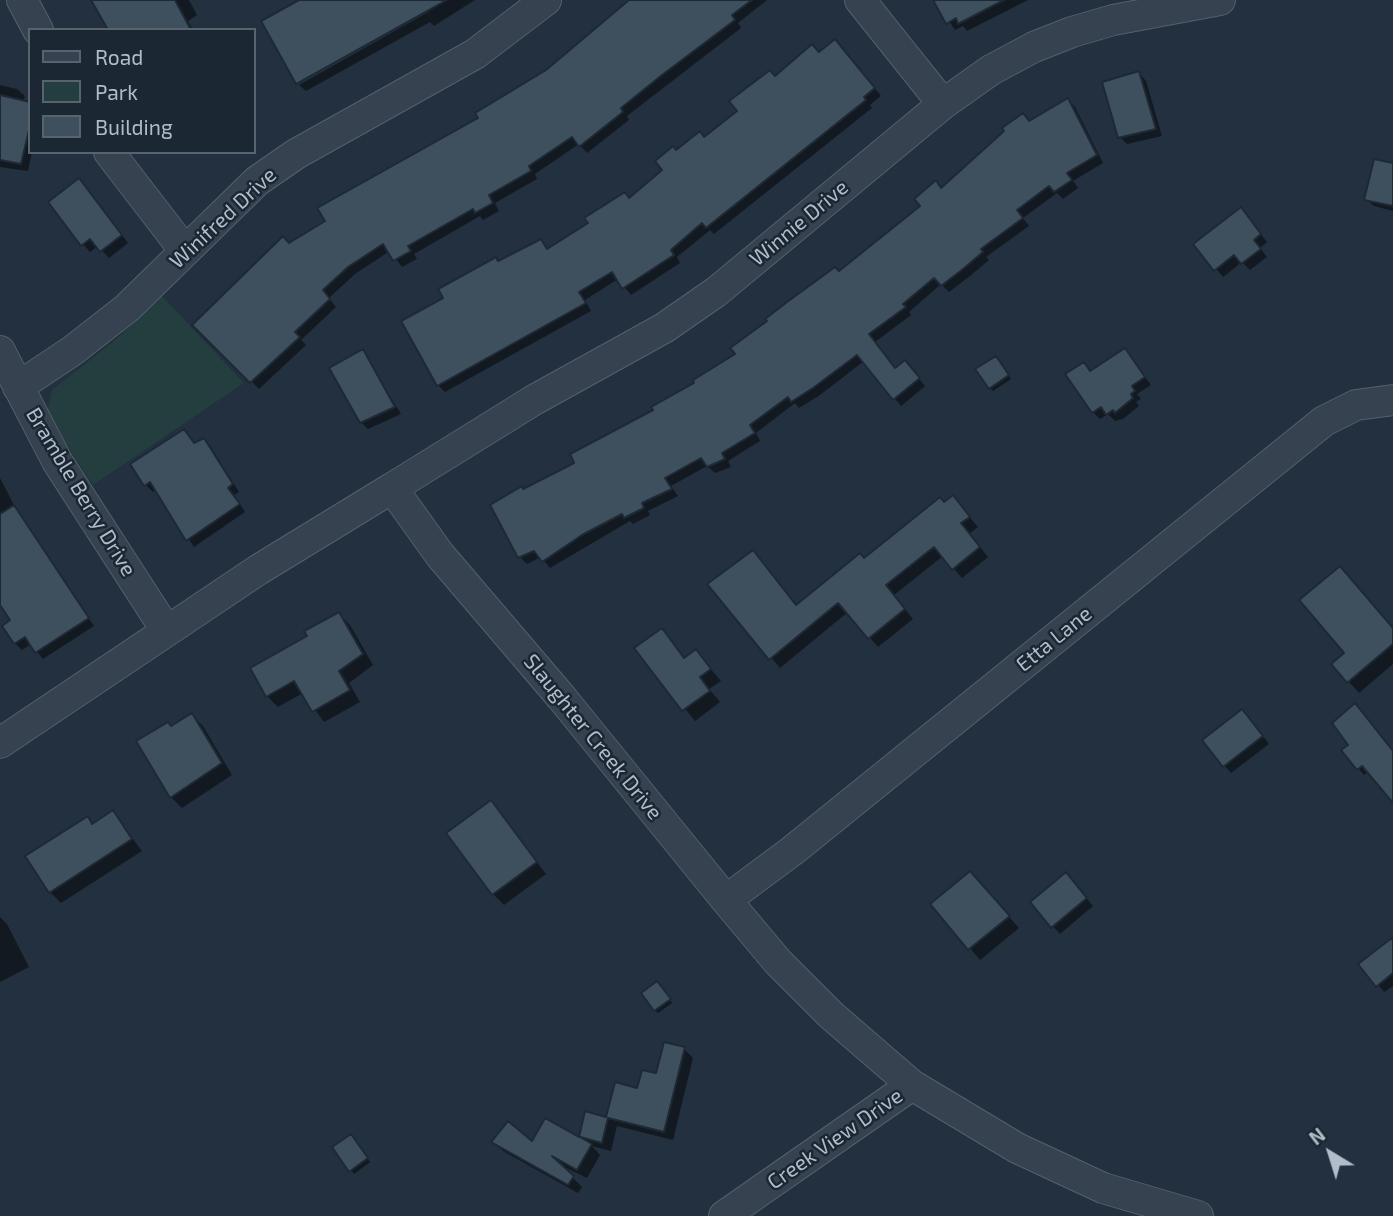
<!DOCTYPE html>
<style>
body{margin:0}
#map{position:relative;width:1393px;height:1216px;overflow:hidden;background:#22303f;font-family:"Exo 2",sans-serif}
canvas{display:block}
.legend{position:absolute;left:28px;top:28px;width:228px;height:126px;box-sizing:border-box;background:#1c2734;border:2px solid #586370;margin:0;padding:9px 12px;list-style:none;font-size:21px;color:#b2bdca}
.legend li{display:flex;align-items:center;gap:14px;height:35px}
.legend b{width:35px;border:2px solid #586370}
.north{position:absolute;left:1295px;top:1118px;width:70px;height:70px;-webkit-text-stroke:5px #1c2734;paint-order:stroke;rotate:322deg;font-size:19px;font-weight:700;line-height:28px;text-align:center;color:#b2bdca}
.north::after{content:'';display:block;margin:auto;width:24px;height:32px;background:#b2bdca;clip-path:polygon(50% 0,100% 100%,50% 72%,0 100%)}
</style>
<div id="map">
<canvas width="1393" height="1216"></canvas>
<ul class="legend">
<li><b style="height:9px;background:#36424f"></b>Road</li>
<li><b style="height:19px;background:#243e40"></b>Park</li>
<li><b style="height:19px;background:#3e4f5e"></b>Building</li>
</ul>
<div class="north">N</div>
</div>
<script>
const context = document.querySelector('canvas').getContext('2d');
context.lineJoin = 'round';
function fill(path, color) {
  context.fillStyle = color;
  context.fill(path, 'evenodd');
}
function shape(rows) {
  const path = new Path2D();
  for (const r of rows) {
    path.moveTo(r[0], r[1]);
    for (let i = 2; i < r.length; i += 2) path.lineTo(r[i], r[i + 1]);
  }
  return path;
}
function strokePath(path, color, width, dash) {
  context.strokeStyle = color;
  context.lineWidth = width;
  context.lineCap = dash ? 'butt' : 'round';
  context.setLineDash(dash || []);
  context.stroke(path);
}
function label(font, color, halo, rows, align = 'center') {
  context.font = font + ' "Exo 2",sans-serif';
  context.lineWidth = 5;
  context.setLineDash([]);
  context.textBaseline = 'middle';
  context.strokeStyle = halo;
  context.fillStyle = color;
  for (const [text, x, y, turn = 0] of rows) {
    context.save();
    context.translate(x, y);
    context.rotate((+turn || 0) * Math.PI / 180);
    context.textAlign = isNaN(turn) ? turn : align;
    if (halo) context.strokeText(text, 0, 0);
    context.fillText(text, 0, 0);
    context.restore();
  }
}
const green = shape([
 [162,296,244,383,93,485,63,439,48,410,52,390,113,342]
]);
const shadow = shape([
 [93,0,189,0,197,15,188,21,193,30,110,30],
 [302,0,475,0,434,26,430,22,306,91,299,85,430,11,429,8,298,83,264,21],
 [633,0,767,0,738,23,741,28,627,116,629,120,587,153,579,144,535,174,537,179,495,203,499,211,483,220,480,216,414,254,417,259,402,267,390,251,355,274,329,298,336,307,301,340,306,345,259,389,195,325,289,245,481,119,547,72],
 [935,0,1028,0,967,31,963,26,955,30],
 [842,48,881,96,870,105,872,108,714,234,710,230,677,257,680,263,631,295,618,279,585,300,591,311,445,392,438,385,445,299,499,262,541,241,549,250,590,224,625,194,630,199,665,170,677,152,705,139,775,78,820,54],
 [1139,73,1146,81,1162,136,1127,144,1120,137],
 [0,85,17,89,25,96,23,102,30,103,32,152,28,171,0,167],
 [1068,100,1075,107,1103,163,1073,181,1078,188,1063,199,1057,193,1023,218,1029,226,986,257,989,260,970,276,949,292,941,284,909,312,911,315,875,342,896,370,912,370,925,386,901,406,864,361,820,395,799,408,795,403,756,433,760,441,728,461,731,467,715,473,707,466,671,486,678,496,648,511,650,515,633,524,630,521,550,568,541,557,527,564,520,557,524,491,577,464,697,384,942,189,1030,123],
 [1393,165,1393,211,1374,206,1366,199],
 [86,188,128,243,109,258,98,246,90,252,83,244],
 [1241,209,1267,242,1260,248,1267,257,1250,270,1242,262,1223,277,1195,244],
 [1125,350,1151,385,1137,394,1141,399,1136,402,1139,406,1123,419,1115,421,1108,414,1100,419,1093,412,1084,364,1092,372],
 [363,352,401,414,368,429,361,422],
 [999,361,1011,379,993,391,990,388],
 [191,438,195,445,204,440,211,447,239,492,234,495,245,512,194,547,157,489,153,492,146,485],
 [0,478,16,509,94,626,43,659,31,644,22,650,15,643,12,621,0,602],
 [953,498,978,527,969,534,988,557,962,578,943,556,894,595,913,619,878,647,848,612,780,668,710,584,753,552,798,606],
 [339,614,350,625,373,665,349,683,360,702,324,722,303,693,278,707,267,696,309,636],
 [1393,629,1393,664,1359,693,1333,664,1346,653],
 [661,630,686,659,696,652,721,681,709,689,720,702,695,721,636,648],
 [192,715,203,726,232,775,182,808,171,797,172,728],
 [1249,718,1269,744,1231,773,1224,765],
 [1343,751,1393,752,1393,799,1369,771,1364,775],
 [491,802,546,874,504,905,493,894],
 [113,812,142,851,61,903,50,892,87,818,94,825],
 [1073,882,1093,906,1060,934,1032,903],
 [981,885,1019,928,980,960,933,904],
 [0,917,7,924,29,967,0,982],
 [1393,939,1393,986,1384,992,1360,964],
 [660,986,672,1003,658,1013,655,1010],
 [684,1049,693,1058,673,1140,617,1126,611,1151,592,1146,600,1155,587,1178,560,1165,582,1187,578,1193,503,1151,494,1142,533,1144,581,1140,587,1114,608,1119,616,1085,638,1090],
 [354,1139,370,1162,354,1174,334,1148]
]);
const building = shape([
 [91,0,175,0,191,30,108,30,91,0],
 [299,0,447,0,296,84,261,21,299,0],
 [629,0,752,0,732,15,735,20,662,75,621,108,623,112,579,147,572,137,529,166,531,171,489,195,493,203,475,213,473,209,408,246,411,251,393,261,383,244,348,267,323,290,330,299,295,332,300,337,250,383,192,325,283,236,289,243,325,221,317,208,478,118,475,113,546,70,629,0],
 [933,0,1004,0,958,24,956,18,946,24,933,0],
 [835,39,875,88,864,97,866,100,706,228,702,223,671,250,674,255,622,289,612,272,579,292,586,303,437,386,401,321,443,298,438,289,496,257,498,261,541,239,547,249,588,223,584,218,625,192,629,198,662,170,655,161,673,146,676,150,700,131,704,137,737,111,729,101,770,70,775,76,812,44,819,52,835,39],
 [1139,71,1156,129,1118,138,1102,82,1139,71],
 [0,95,30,102,30,126,21,164,0,160,0,95],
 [1068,98,1097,155,1067,173,1072,180,1054,192,1049,186,1017,210,1023,218,981,249,983,252,963,269,941,286,934,278,903,304,906,307,869,334,895,368,905,360,920,378,893,400,857,355,813,388,791,402,788,397,750,425,755,433,722,453,725,459,707,467,701,458,665,478,672,489,642,503,644,508,624,518,622,514,582,535,542,562,534,551,518,558,490,505,522,486,523,489,574,463,570,454,653,410,651,407,694,383,693,380,735,354,730,348,767,321,765,319,787,302,835,267,839,271,920,206,914,199,936,180,941,188,1004,131,1002,128,1023,113,1029,121,1068,98],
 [1374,159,1393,163,1393,206,1364,200,1374,159],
 [79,178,122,235,100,252,90,239,81,246,48,202,79,178],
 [1241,207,1261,234,1254,240,1261,249,1241,264,1234,255,1214,271,1193,244,1241,207],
 [1125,348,1145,377,1132,386,1135,391,1131,394,1133,398,1115,413,1113,410,1106,415,1101,407,1092,413,1065,374,1084,362,1090,371,1125,348],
 [363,349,395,407,360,423,329,368,363,349],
 [996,356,1009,375,989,389,975,369,996,356],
 [184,429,194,443,204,438,233,484,228,488,240,504,186,541,150,482,144,486,130,464,184,429],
 [953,495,970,517,961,523,980,547,952,570,934,547,886,585,905,609,868,639,838,603,769,660,707,584,753,550,796,605,860,553,864,558,940,497,944,502,953,495],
 [14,505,89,618,35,653,25,637,14,644,2,626,10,620,0,605,0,514,14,505],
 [1340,566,1393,628,1393,644,1347,683,1331,664,1344,653,1299,600,1340,566],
 [339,612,363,654,339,671,350,690,312,712,294,681,266,697,250,668,307,636,304,631,339,612],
 [662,628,684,658,696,649,711,669,700,677,710,691,682,711,634,648,662,628],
 [1355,703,1393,751,1393,803,1362,766,1357,770,1341,750,1348,745,1332,723,1355,703],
 [1242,709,1263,736,1223,767,1202,740,1242,709],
 [192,713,222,763,170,798,136,741,168,722,171,726,192,713],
 [491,800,537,862,492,895,446,833,491,800],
 [113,810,132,839,49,893,25,856,88,816,92,824,113,810],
 [970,871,1010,916,968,950,930,904,970,871],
 [1066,872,1087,898,1051,928,1030,902,1066,872],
 [1393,937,1393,973,1376,987,1358,964,1393,937],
 [657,981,671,999,654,1011,641,993,657,981],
 [664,1042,685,1047,664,1132,608,1118,602,1143,580,1137,592,1144,577,1170,552,1156,574,1176,568,1185,491,1142,508,1121,532,1141,545,1118,579,1137,585,1111,606,1117,615,1082,637,1088,642,1070,656,1073,664,1042],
 [351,1134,368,1158,349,1172,332,1147,351,1134]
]);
const minor = shape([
 [22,0,38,30],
 [860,0,943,104],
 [109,152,185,251],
 [0,351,57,461,166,630],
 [18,387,72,351,127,308,257,181,296,154,475,54,546,0],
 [392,488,534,400,664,328,716,292,943,104,991,70,1034,47,1072,32,1113,20,1220,0],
 [0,743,258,570,392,488,440,555,562,698,726,900,778,962,831,1015,912,1085,1017,1148,1103,1188,1198,1216],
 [726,900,792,851,1324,421,1356,405,1393,400],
 [724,1216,912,1085]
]);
const streetNames = [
 ["Winifred Drive",223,218,-43],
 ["Winnie Drive",799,223,-40],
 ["Bramble Berry Drive",81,492,59],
 ["Etta Lane",1054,639,-39],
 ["Slaughter Creek Drive",593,737,51],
 ["Creek View Drive",835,1139,-35]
];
fill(green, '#243e40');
fill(shadow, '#0007');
fill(building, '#3e4f5e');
strokePath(building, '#1e2936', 2);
strokePath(minor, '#54606d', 32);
strokePath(minor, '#36424f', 30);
label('21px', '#b2bdca', '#1c2734', streetNames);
</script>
